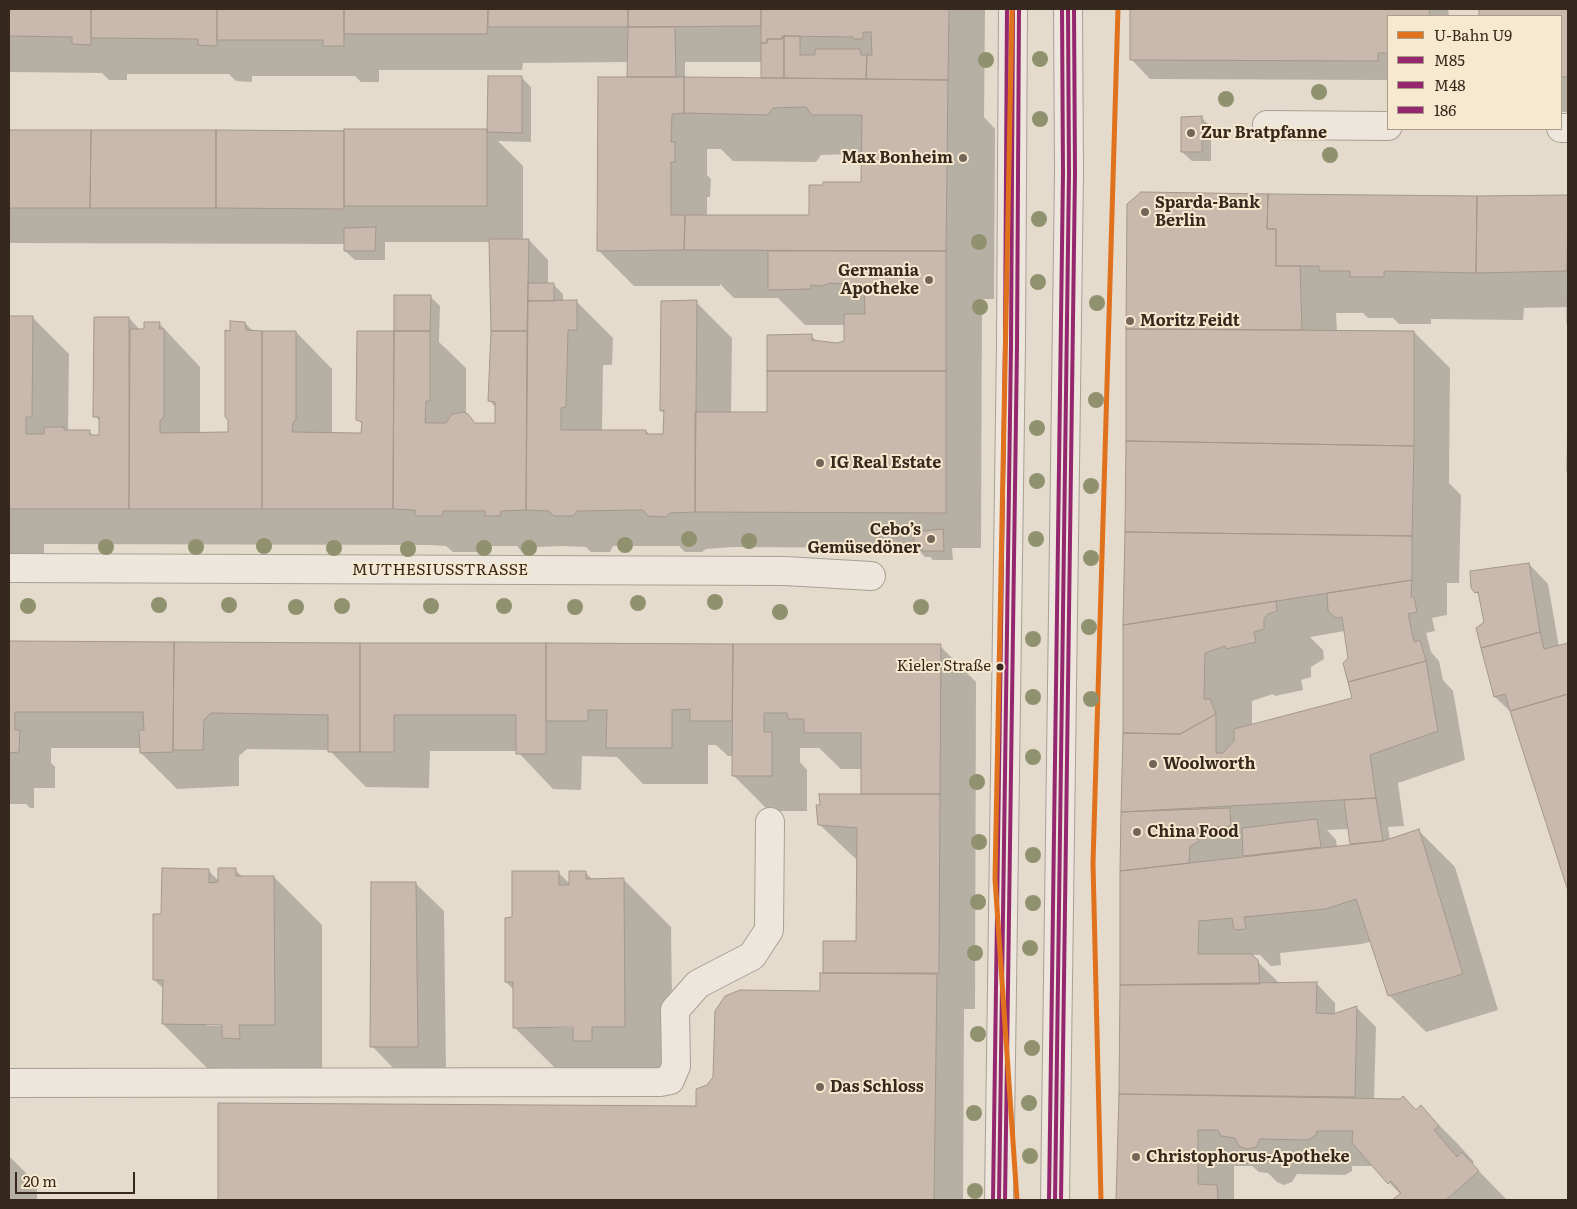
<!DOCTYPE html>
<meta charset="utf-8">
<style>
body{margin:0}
#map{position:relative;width:1577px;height:1209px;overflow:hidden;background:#e4dbcc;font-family:Literata,serif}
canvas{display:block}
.frame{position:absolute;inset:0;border:10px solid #37281d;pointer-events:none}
.legend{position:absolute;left:1387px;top:15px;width:175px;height:115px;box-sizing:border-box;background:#f6e9d0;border:1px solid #aa9c88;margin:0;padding:6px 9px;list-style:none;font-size:15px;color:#37281d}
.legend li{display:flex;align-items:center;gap:10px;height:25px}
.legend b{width:25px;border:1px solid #aa9c88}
.scale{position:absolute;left:15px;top:1172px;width:120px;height:22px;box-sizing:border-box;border:2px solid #37281d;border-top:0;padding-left:6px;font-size:15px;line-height:18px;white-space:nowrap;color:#37281d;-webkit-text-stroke:4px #f6e9d0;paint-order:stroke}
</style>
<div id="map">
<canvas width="1577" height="1209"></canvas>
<div class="frame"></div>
<ul class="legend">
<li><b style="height:6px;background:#e0711d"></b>U-Bahn U9</li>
<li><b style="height:6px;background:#95276e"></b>M85</li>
<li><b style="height:6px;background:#95276e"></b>M48</li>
<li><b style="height:6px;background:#95276e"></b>186</li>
</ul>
<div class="scale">20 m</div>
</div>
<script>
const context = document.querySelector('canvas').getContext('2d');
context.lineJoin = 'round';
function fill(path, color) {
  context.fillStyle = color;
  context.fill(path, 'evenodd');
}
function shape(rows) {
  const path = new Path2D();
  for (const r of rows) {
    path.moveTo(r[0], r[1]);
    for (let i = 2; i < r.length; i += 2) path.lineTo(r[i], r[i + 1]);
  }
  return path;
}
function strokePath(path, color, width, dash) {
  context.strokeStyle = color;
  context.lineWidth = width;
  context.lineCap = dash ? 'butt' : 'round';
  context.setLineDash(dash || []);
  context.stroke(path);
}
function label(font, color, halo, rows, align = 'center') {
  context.font = font + ' Literata,serif';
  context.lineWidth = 4;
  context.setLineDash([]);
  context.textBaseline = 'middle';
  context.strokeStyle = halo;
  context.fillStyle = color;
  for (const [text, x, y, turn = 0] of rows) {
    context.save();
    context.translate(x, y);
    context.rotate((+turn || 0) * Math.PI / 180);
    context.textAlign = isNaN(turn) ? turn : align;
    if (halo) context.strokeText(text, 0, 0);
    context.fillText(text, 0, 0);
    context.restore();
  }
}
const shadow = shape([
 [9,9,985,9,984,117,995,129,994,299,982,299,981,548,952,548,953,560,933,560,930,557,925,557,917,548,732,547,706,549,702,552,685,552,679,546,613,546,610,552,591,552,586,547,563,546,536,547,536,551,522,552,517,546,478,546,478,552,453,552,446,546,430,545,44,544,44,556,9,562,9,317,33,318,69,354,68,432,89,432,94,436,100,436,100,421,95,416,129,318,141,331,159,323,200,367,200,434,229,433,232,332,245,323,254,332,296,332,332,369,332,434,362,434,363,425,358,419,395,332,430,296,440,306,439,342,466,368,466,414,476,424,496,424,496,408,490,401,492,331,490,242,385,242,385,260,355,260,345,251,345,244,9,243,9,131,488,130,522,78,531,87,531,142,498,141,523,166,523,240,529,240,548,260,548,284,553,284,563,294,563,302,576,301,613,338,612,365,603,365,602,431,646,431,650,435,664,435,665,415,661,410,696,302,732,338,731,413,768,413,811,336,818,342,837,344,845,341,845,325,805,325,778,298,734,298,720,284,720,286,634,286,598,250,630,78,629,62,523,63,522,70,379,70,379,82,361,82,355,76,252,76,252,82,236,81,229,74,127,74,127,80,109,80,102,73,9,72],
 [685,62,762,62,764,79,685,78],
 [707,149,721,149,733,161,816,162,821,155,854,154,861,162,863,184,810,216,707,216,707,197,710,197,711,179,707,175],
 [1131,9,1448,9,1449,16,1388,16,1388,80,1150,79,1131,59],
 [1480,9,1568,9,1568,112,1561,112,1561,16,1480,16],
 [1201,117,1211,127,1211,161,1192,161,1182,152],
 [1268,195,1568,197,1568,324,1568,307,1524,308,1523,320,1431,319,1431,324,1399,324,1393,318,1368,318,1363,313,1336,313,1337,332,1414,332,1450,368,1449,483,1461,495,1459,583,1447,583,1447,615,1432,618,1435,631,1426,633,1431,652,1439,661,1443,680,1453,691,1465,760,1398,783,1404,826,1388,827,1390,840,1419,831,1455,867,1498,1010,1426,1032,1389,995,1372,941,1362,944,1280,953,1281,965,1271,966,1260,955,1251,955,1280,984,1316,983,1335,1003,1335,1015,1357,1008,1376,1027,1374,1100,1416,1111,1421,1107,1457,1143,1474,1162,1472,1164,1507,1200,1394,1200,1401,1195,1374,1166,1352,1166,1352,1171,1345,1175,1297,1174,1292,1182,1284,1185,1277,1182,1268,1173,1259,1172,1252,1166,1234,1166,1234,1200,1117,1200,1121,1094,1129,204],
 [1345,631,1354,698,1252,725,1252,701,1273,694,1275,696,1303,690,1301,680,1311,677,1311,667,1324,659,1323,650,1310,637],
 [1349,829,1353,846,1337,848,1336,840,1327,830],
 [1529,564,1548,584,1559,647,1568,644,1568,889,1513,714,1495,697,1477,628,1485,622,1480,596,1476,592],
 [9,643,940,646,976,682,975,1009,964,1009,963,1200,219,1200,219,1104,697,1107,708,1086,822,993,824,942,857,942,858,861,820,825,863,795,863,769,841,769,819,748,800,748,800,762,807,770,807,811,769,811,733,775,733,756,728,756,716,745,708,745,708,784,643,784,617,757,582,756,581,790,553,789,517,751,430,751,429,788,366,787,329,750,247,749,239,756,239,786,177,789,141,753,141,748,51,748,51,763,55,767,55,788,34,788,34,808,30,808,26,804,9,804],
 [208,870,220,882,235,870,243,877,274,877,322,925,322,1072,211,1072,163,1024,164,989,154,980,163,915],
 [204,1023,228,1023,228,1026,207,1026],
 [558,872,570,884,585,872,593,880,623,879,671,927,673,1074,562,1075,514,1027,514,990,506,982,514,918],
 [555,1026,579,1026,579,1028,557,1028],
 [415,883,444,911,446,1075,400,1075,372,1046],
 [9,1156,37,1184,37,1200,9,1200]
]);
const building = shape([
 [9,9,91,9,91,45,72,44,72,37,9,36,9,9],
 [91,9,217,9,217,46,198,45,198,39,91,38,91,9],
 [217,9,344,9,344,46,323,46,323,40,217,40,217,9],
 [344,9,488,9,487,34,344,34,344,9],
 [488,9,628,9,628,27,488,27,488,9],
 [628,9,761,9,761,26,628,27,628,9],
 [761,9,949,9,948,80,866,79,867,55,872,55,871,32,863,32,863,39,853,39,853,37,782,36,782,39,767,39,767,43,761,43,761,9],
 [1130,9,1429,9,1430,16,1388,16,1388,53,1378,53,1378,61,1130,60,1130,9],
 [1479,9,1568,9,1568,77,1561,77,1561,16,1479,16,1479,9],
 [628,27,675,27,676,77,627,77,628,27],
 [784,36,800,36,800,55,815,55,815,49,860,49,861,55,867,55,866,79,784,78,784,36],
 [784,36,784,78,761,78,761,43,767,43,767,39,782,39,784,36],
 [488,76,522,76,522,133,487,132,488,76],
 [598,77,684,77,684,113,672,114,671,142,675,142,675,162,671,162,671,215,685,215,684,250,597,251,598,77],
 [684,77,948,80,946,251,684,250,685,215,809,215,809,185,823,185,823,182,861,182,862,115,812,115,806,107,773,108,768,115,684,113,684,77],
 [1202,116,1202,152,1181,152,1181,117,1202,116],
 [344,129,487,129,487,206,344,206,344,129],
 [9,130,91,130,90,208,9,208,9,130],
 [91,130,216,130,216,208,90,208,91,130],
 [216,130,344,131,344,209,216,208,216,130],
 [1141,192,1268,194,1267,229,1276,229,1276,266,1300,266,1302,330,1126,329,1127,204,1141,192],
 [1268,194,1477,196,1476,273,1384,271,1384,277,1350,277,1350,271,1319,271,1319,266,1276,266,1276,229,1267,229,1268,194],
 [1568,195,1567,271,1476,273,1477,196,1568,195],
 [1568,195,1568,324,1567,324,1568,195],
 [376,227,375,251,344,251,344,228,376,227],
 [489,239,529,239,527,331,491,331,489,239],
 [768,251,946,251,946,371,767,371,767,335,812,334,812,340,837,343,844,341,844,314,865,314,864,285,829,283,823,286,811,285,811,289,768,290,768,251],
 [528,283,554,283,554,301,528,301,528,283],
 [394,295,431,295,430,331,394,331,394,295],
 [577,300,577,330,568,330,566,407,561,408,561,430,646,430,646,434,663,434,664,410,660,411,661,301,697,300,695,512,670,513,666,517,648,516,643,510,577,511,574,516,554,516,549,511,526,510,528,301,577,300],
 [9,316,33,316,32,417,26,417,26,434,44,434,44,427,64,427,64,430,90,430,90,435,99,435,99,417,93,417,94,317,129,317,129,509,9,509,9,316],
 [230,321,245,322,246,330,262,331,262,509,129,509,130,329,144,329,144,322,160,322,159,329,164,329,164,417,160,421,160,433,228,432,228,420,225,417,225,330,230,331,230,321],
 [1126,329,1414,331,1414,446,1126,441,1126,329],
 [262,331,296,331,296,420,293,422,292,432,361,433,362,422,356,420,357,331,394,331,393,509,262,509,262,331],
 [394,331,430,331,430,401,426,401,425,423,446,423,452,414,463,412,468,414,475,423,495,423,495,402,488,401,491,331,527,331,526,510,501,511,500,516,485,516,485,511,443,511,442,516,415,516,415,510,393,509,394,331],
 [767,371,946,371,946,513,695,512,695,412,767,412,767,371],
 [1568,395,1568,472,1567,472,1568,395],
 [1126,441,1414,446,1412,536,1125,532,1126,441],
 [943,529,944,551,922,551,922,547,914,547,914,532,943,529],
 [1125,532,1412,536,1412,580,1123,625,1125,532],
 [1529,563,1540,632,1481,648,1476,628,1484,622,1478,592,1475,593,1471,588,1470,571,1529,563],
 [1412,580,1411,597,1414,597,1417,612,1408,614,1414,642,1420,640,1426,661,1348,682,1343,663,1348,658,1342,617,1336,618,1328,611,1327,593,1412,580],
 [1276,601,1277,611,1268,614,1264,619,1264,629,1254,632,1256,642,1226,649,1225,646,1205,653,1204,699,1210,699,1216,714,1180,734,1123,733,1123,625,1276,601],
 [1540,632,1544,649,1568,643,1568,694,1510,711,1505,694,1494,697,1481,648,1540,632],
 [9,641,174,642,173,752,140,753,139,730,144,730,143,712,15,712,15,730,20,730,19,752,9,753,9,641],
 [174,642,360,643,360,752,328,752,328,715,211,713,204,720,203,750,173,750,174,642],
 [360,643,546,643,546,754,516,754,516,715,394,715,394,752,360,752,360,643],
 [546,643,733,644,732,721,690,721,690,709,672,710,672,748,606,748,607,710,588,710,588,721,546,721,546,643],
 [733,644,941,644,940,794,861,794,861,733,804,733,804,719,788,719,787,713,764,713,764,732,772,732,772,776,732,776,733,644],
 [1426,661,1438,731,1370,755,1376,798,1121,812,1123,733,1180,734,1216,714,1216,753,1223,753,1234,741,1234,729,1352,698,1348,682,1426,661],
 [1568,694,1568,891,1510,711,1568,694],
 [819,794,940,794,939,973,823,973,823,941,856,941,857,828,818,825,816,805,820,805,819,794],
 [1376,798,1383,841,1350,844,1344,800,1376,798],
 [1230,808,1231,826,1196,828,1198,830,1198,842,1190,846,1189,863,1120,871,1121,812,1230,808],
 [1317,819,1321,847,1243,856,1242,828,1317,819],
 [1419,829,1463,974,1388,996,1356,899,1326,909,1244,917,1246,929,1234,930,1232,918,1199,921,1198,954,1251,954,1258,960,1260,984,1120,985,1120,871,1383,841,1419,829],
 [162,868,209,869,209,883,218,882,218,868,236,868,236,876,274,876,275,1025,239,1025,240,1039,222,1038,222,1025,162,1024,163,980,153,980,153,914,161,914,162,868],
 [512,871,559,871,559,885,569,885,569,871,586,871,586,879,624,878,625,1027,592,1027,592,1041,573,1041,573,1027,513,1028,513,982,505,982,505,918,512,917,512,871],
 [371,882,416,882,418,1047,370,1047,371,882],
 [820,973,937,974,934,1200,218,1200,218,1103,696,1106,696,1089,707,1085,713,1077,715,1011,725,996,740,990,820,991,820,973],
 [1317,982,1316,1013,1333,1014,1357,1006,1355,1097,1119,1094,1120,985,1317,982],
 [1119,1094,1400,1099,1403,1096,1416,1110,1421,1105,1439,1126,1434,1130,1457,1157,1462,1152,1479,1171,1446,1200,1392,1200,1401,1193,1391,1181,1388,1184,1352,1143,1353,1131,1317,1131,1316,1135,1308,1140,1260,1139,1256,1147,1247,1149,1239,1146,1235,1138,1221,1136,1218,1130,1198,1130,1198,1184,1217,1185,1218,1200,1116,1200,1119,1094]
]);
const minor = shape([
 [1267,125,1388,126],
 [1561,128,1568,128],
 [9,568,785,571,871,576],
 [9,1083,660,1082,670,1080,676,1066,675,1010,698,984,752,956,769,930,770,822],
 [999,1200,1011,345,1013,9],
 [1055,1200,1069,173,1068,9]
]);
const bus1 = shape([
 [999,1200,1011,345,1013,9],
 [1055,1200,1069,173,1068,9]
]);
const bus2 = shape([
 [1005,1200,1017,345,1019,9],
 [1061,1200,1075,173,1074,9]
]);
const bus3 = shape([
 [993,1200,1005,345,1007,9],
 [1049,1200,1063,173,1062,9]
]);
const metro1 = shape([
 [1012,9,995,879,1017,1200],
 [1101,1200,1093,863,1118,9]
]);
const trees = [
 [1040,59],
 [986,60],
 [1319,92],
 [1226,99],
 [1040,119],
 [1330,155],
 [1039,219],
 [979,242],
 [1038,282],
 [1097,303],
 [980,307],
 [1096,400],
 [1037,428],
 [1037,481],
 [1091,486],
 [689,539],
 [1036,539],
 [749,541],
 [625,545],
 [264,546],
 [106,547],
 [196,547],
 [334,548],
 [484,548],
 [529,548],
 [408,549],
 [1091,558],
 [715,602],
 [638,603],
 [159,605],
 [229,605],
 [28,606],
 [342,606],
 [431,606],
 [504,606],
 [296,607],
 [575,607],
 [921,607],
 [780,612],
 [1089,627],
 [1033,639],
 [1033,697],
 [1091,699],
 [1033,757],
 [977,782],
 [979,842],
 [1033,855],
 [978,902],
 [1033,903],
 [1030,948],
 [975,953],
 [978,1034],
 [1032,1048],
 [1029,1103],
 [974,1113],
 [1030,1156],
 [975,1191]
];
const markers = [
 [1191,133,5,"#74675a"],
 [963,158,5,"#74675a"],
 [1145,212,5,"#74675a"],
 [929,280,5,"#74675a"],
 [1130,321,5,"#74675a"],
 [820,463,5,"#74675a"],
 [931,539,5,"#74675a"],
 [1000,667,4.5,"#37281d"],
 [1153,764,5,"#74675a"],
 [1137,832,5,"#74675a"],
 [820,1087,5,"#74675a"],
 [1136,1157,5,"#74675a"]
];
const busNames = [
 ["Kieler Straße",991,667]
];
const poiNames = [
 ["Zur Bratpfanne",1201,133],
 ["Max Bonheim",953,158,"right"],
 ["Sparda-Bank",1155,203],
 ["Berlin",1155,221],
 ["Germania",919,271,"right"],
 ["Apotheke",919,289,"right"],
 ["Moritz Feidt",1140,321],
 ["IG Real Estate",830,463],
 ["Cebo’s",921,530,"right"],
 ["Gemüsedöner",921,548,"right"],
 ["Woolworth",1163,764],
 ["China Food",1147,832],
 ["Das Schloss",830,1087],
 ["Christophorus-Apotheke",1146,1157]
];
const streetNames = [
 ["MUTHESIUSSTRASSE",440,570]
];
fill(shadow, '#0003');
fill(building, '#c8b9ac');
strokePath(building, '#a4978b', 1);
strokePath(minor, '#a9a095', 30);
strokePath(minor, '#ece6dd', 28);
strokePath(bus1, '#95276e', 4);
strokePath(bus2, '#95276e', 4);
strokePath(bus3, '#95276e', 4);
strokePath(metro1, '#e0711d', 5);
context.fillStyle = '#90916f';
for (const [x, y] of trees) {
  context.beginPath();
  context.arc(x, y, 8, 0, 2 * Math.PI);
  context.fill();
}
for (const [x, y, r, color] of markers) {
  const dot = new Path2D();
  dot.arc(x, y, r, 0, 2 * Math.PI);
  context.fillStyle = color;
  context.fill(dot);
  strokePath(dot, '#f6e9d0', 2);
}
label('15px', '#37281d', '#f6e9d0', busNames, 'right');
label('bold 16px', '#37281d', '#f6e9d0', poiNames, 'left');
label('16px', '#37281d', '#f6e9d0', streetNames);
</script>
